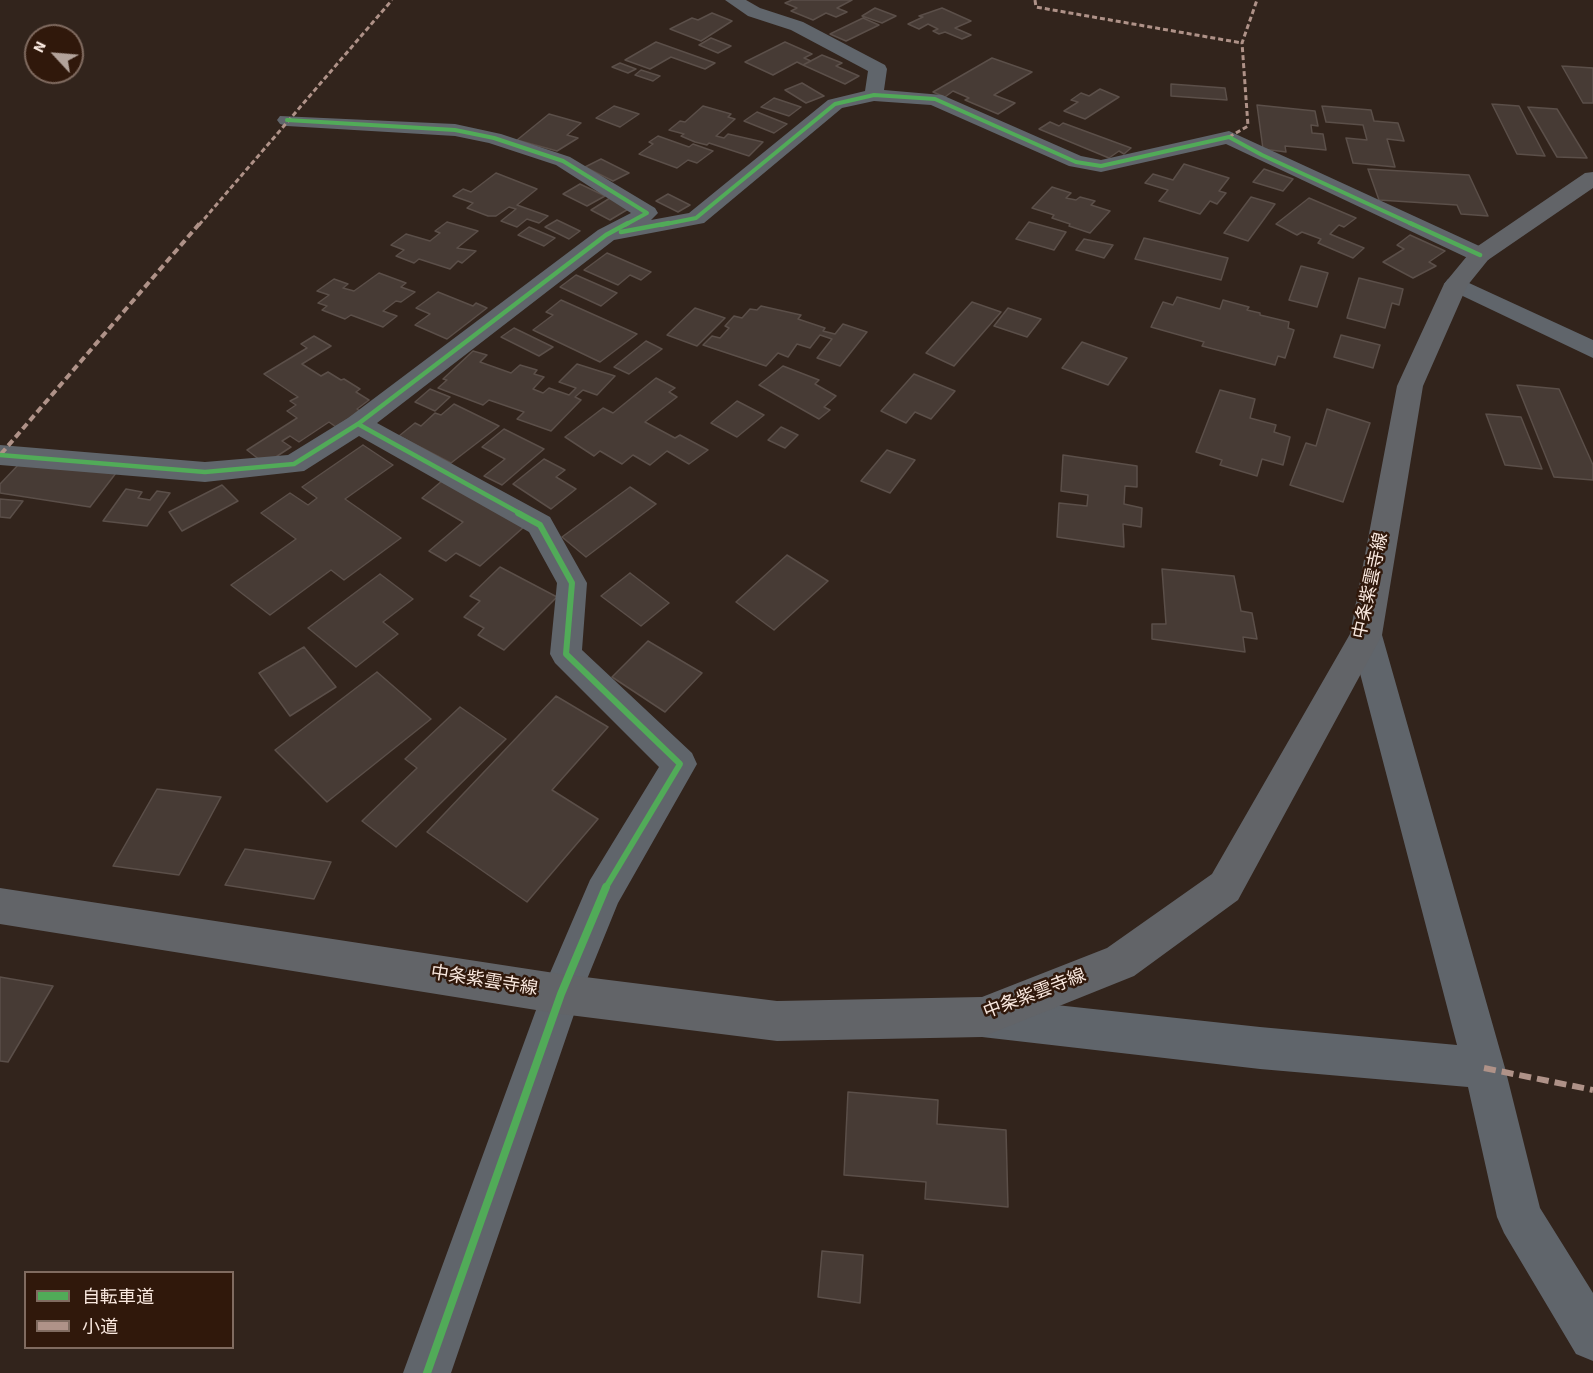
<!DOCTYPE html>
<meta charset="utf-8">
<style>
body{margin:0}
#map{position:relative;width:1593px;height:1373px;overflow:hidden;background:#32241c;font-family:"Source Sans 3","Noto Sans JP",sans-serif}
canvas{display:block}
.legend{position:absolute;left:24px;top:1271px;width:210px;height:78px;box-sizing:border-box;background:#30180b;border:2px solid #806b60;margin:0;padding:8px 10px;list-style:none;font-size:18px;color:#f9e8df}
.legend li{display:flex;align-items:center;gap:12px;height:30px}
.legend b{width:30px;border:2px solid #806b60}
.north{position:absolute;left:24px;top:24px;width:60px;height:60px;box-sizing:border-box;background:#30180b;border:2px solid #806b60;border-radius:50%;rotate:296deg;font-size:16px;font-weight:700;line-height:24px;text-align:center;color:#f9e8df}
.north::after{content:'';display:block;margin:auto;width:21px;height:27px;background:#b3a39b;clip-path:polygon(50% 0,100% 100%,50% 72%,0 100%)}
</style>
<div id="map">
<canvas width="1593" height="1373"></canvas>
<ul class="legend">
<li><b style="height:8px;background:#51ab58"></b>自転車道</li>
<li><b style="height:8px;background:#af9288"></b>小道</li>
</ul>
<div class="north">N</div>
</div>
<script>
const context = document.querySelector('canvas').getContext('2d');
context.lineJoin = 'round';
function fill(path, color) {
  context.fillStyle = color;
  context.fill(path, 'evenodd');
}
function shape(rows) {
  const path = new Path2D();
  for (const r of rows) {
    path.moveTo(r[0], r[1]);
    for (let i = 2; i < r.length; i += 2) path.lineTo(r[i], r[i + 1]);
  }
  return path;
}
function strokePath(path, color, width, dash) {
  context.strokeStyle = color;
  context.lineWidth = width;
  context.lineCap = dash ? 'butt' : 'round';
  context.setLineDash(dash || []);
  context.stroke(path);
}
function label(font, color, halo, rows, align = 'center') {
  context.font = font + ' "Source Sans 3","Noto Sans JP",sans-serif';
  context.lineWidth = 5;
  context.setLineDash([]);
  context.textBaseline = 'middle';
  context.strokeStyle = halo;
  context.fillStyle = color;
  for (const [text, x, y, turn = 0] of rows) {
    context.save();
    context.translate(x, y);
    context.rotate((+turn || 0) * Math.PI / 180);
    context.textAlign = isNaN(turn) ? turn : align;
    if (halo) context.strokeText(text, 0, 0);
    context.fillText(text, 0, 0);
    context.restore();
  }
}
const building = shape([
 [792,0,852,0,837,8,847,12,836,17,826,13,813,20,791,11,797,8,785,3,792,0],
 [875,8,896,16,882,23,862,16,875,8],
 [942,8,971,21,955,28,971,35,962,39,945,32,939,34,933,31,938,29,928,24,919,29,908,24,923,17,919,16,942,8],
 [712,13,732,21,701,41,670,29,692,18,698,20,712,13],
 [863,18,879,25,846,41,830,34,863,18],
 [711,38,731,46,718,53,699,45,711,38],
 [656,42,715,63,705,69,671,57,650,69,625,60,656,42],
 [785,42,812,54,804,58,811,61,803,65,797,62,773,75,745,62,785,42],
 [822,55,842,63,836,66,859,76,845,84,803,65,822,55],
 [992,58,1032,72,994,95,1015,103,998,114,965,100,969,98,953,91,945,97,933,92,992,58],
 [620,63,636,69,628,73,612,67,620,63],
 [1562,66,1593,68,1593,103,1583,103,1562,66],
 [641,70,660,76,653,81,635,75,641,70],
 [802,83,824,96,806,103,785,90,802,83],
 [1171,84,1225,88,1227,100,1171,96,1171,84],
 [1100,89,1119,97,1085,119,1064,111,1078,102,1071,100,1081,93,1089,96,1100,89],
 [774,98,801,107,789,116,761,107,774,98],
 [1492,104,1519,106,1545,156,1517,154,1492,104],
 [1257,105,1315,111,1318,126,1311,125,1312,133,1323,134,1326,150,1285,146,1286,152,1263,149,1257,105],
 [614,106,639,114,620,127,596,118,614,106],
 [703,106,731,114,728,117,735,119,716,136,724,138,728,134,763,142,749,156,709,143,707,145,695,142,681,136,684,134,669,130,680,121,685,122,703,106],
 [1322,106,1371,110,1374,121,1398,123,1404,141,1387,139,1395,167,1353,163,1346,138,1367,140,1363,125,1326,122,1322,106],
 [1528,107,1557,109,1587,158,1557,157,1528,107],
 [757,112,787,124,774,133,744,121,757,112],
 [549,114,581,123,567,135,578,138,557,151,517,140,549,114],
 [1050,122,1059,126,1063,123,1131,148,1124,154,1119,151,1109,158,1039,129,1050,122],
 [658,136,689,147,693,144,713,151,697,163,688,160,677,168,639,154,653,144,649,142,658,136],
 [601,159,629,173,613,181,585,167,601,159],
 [1184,164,1229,178,1219,191,1226,193,1217,204,1210,201,1200,214,1159,201,1168,190,1145,183,1153,174,1173,180,1184,164],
 [1264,169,1293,179,1283,191,1253,182,1264,169],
 [1368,169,1469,175,1488,216,1461,214,1457,205,1379,200,1368,169],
 [496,173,537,189,517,205,548,216,539,223,527,219,517,227,501,221,516,209,509,207,496,216,488,216,467,208,473,203,453,196,463,189,471,192,496,173],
 [580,184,605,196,587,206,563,194,580,184],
 [1052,187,1071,193,1066,198,1076,200,1080,197,1095,201,1091,205,1110,211,1090,233,1069,226,1070,224,1052,218,1054,215,1032,208,1052,187],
 [668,194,690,205,678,212,656,201,668,194],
 [1251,197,1275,204,1248,241,1224,233,1251,197],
 [610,198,630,208,610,220,591,210,610,198],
 [1309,198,1356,218,1344,227,1339,225,1330,234,1364,248,1353,258,1318,243,1321,239,1302,232,1297,235,1276,224,1309,198],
 [557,220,580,231,569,239,545,227,557,220],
 [447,222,478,231,457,248,476,251,462,263,458,261,450,269,419,259,414,263,396,256,404,250,391,245,406,234,430,241,440,233,435,231,447,222],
 [1029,222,1066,232,1054,250,1016,239,1029,222],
 [529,227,555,238,544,246,518,235,529,227],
 [1410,235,1445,251,1429,262,1436,266,1413,278,1383,262,1404,249,1397,245,1410,235],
 [1144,238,1228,258,1221,280,1135,259,1144,238],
 [1084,239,1113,245,1104,258,1076,250,1084,239],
 [607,253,651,272,641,280,630,275,618,285,584,270,607,253],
 [1301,266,1328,273,1317,307,1289,300,1301,266],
 [379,273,406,283,401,287,415,292,401,302,396,301,383,311,397,316,383,327,351,315,345,319,322,310,327,306,318,303,329,295,317,291,334,279,348,284,343,288,354,291,379,273],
 [576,275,617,293,601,306,560,287,576,275],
 [1359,278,1403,289,1399,305,1392,303,1385,328,1347,318,1359,278],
 [438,292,473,306,476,303,487,308,447,339,415,325,430,314,416,308,438,292],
 [1177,297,1220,309,1223,300,1249,307,1247,310,1260,313,1260,315,1289,322,1288,328,1294,330,1285,358,1278,356,1275,365,1202,346,1204,342,1151,327,1163,302,1173,305,1177,297],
 [561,300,637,334,600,362,533,330,553,315,546,312,561,300],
 [972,302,1001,312,954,366,926,353,972,302],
 [761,306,801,315,798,319,825,328,823,331,835,334,843,324,867,332,840,366,817,358,832,339,820,335,810,348,797,344,788,357,778,353,766,366,703,345,712,336,720,338,729,328,725,326,734,316,742,318,750,309,757,310,761,306],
 [695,308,725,318,697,346,667,335,695,308],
 [1008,308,1041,319,1027,337,994,326,1008,308],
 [514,328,553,347,539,356,501,337,514,328],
 [1341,335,1380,345,1373,368,1334,357,1341,335],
 [314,336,331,346,302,364,321,376,328,372,341,380,344,379,360,389,356,392,369,400,357,409,360,411,336,427,329,422,299,442,290,436,282,441,291,447,265,464,247,450,297,418,287,411,296,405,290,401,298,397,264,374,307,348,301,344,314,336],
 [646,341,662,349,629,374,614,367,646,341],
 [1082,342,1127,358,1108,385,1062,368,1082,342],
 [473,351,487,355,480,362,511,373,520,365,537,370,534,374,544,377,533,389,543,393,549,388,569,395,576,388,559,382,577,364,615,376,597,395,583,390,575,397,581,400,551,431,517,419,524,412,489,400,483,405,438,388,447,380,443,379,473,351],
 [783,366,819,380,815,384,836,396,824,407,830,410,819,419,759,385,783,366],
 [914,374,955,391,931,419,915,412,906,423,881,411,914,374],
 [656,378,675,388,669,392,677,397,645,422,675,438,680,435,708,450,689,464,667,451,650,465,633,455,622,464,600,451,594,456,565,437,603,408,613,413,656,378],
 [1517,385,1559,389,1593,465,1593,480,1554,477,1517,385],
 [430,389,450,397,435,411,415,402,430,389],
 [1220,390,1255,399,1250,418,1276,425,1274,432,1290,437,1283,465,1262,459,1257,476,1220,465,1222,460,1196,452,1220,390],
 [737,401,764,415,737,437,711,423,737,401],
 [454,404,499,426,451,463,399,436,415,423,421,426,435,413,441,415,454,404],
 [1327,409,1370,423,1343,502,1290,485,1306,443,1316,446,1327,409],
 [1486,414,1521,417,1542,469,1505,465,1486,414],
 [781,427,798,435,785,448,768,440,781,427],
 [504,429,544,449,502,485,484,476,505,459,482,447,504,429],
 [363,445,393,465,345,499,401,538,344,580,331,570,270,615,231,585,296,539,261,513,290,493,308,505,317,498,302,487,363,445],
 [887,450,915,460,890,493,861,481,887,450],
 [1063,455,1137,466,1137,487,1125,486,1124,504,1142,508,1141,527,1123,524,1124,547,1057,537,1059,503,1087,506,1088,495,1061,491,1063,455],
 [544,459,565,470,556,477,576,489,551,509,513,484,544,459],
 [21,462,116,473,90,507,0,493,0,484,21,462],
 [443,480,525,526,480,566,456,553,446,561,429,551,463,522,422,498,443,480],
 [222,485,238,501,182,531,169,512,222,485],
 [630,487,656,504,586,557,562,537,630,487],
 [126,489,142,492,138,498,150,500,157,491,170,493,147,526,103,521,126,489],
 [0,499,23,501,10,518,0,517,0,499],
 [787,555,828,581,774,630,736,602,787,555],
 [500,567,557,597,504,650,478,635,484,628,464,617,480,601,470,596,500,567],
 [1162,569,1234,576,1241,611,1252,613,1257,639,1243,637,1245,652,1152,639,1152,624,1166,624,1162,569],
 [630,573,669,603,641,626,601,596,630,573],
 [380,574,413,599,383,622,398,634,356,667,308,628,380,574],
 [648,641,702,673,665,712,612,677,648,641],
 [304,647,336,687,290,716,259,673,304,647],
 [377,672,431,719,327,802,275,750,377,672],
 [556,696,608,727,552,790,598,819,527,902,427,832,556,696],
 [460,707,506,739,396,847,362,821,417,768,405,759,460,707],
 [157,789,221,797,179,875,113,866,157,789],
 [245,849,331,862,314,899,225,885,245,849],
 [0,977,53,986,8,1062,0,1061,0,977],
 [848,1092,938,1100,937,1124,1006,1130,1008,1207,925,1199,926,1182,844,1175,848,1092],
 [822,1251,863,1255,860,1303,818,1297,822,1251]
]);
const minor = shape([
 [725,0,746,0,760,8,803,22,885,65,887,69,884,90,942,95,1081,156,1101,160,1229,131,1488,250,1492,255,1488,260,1480,262,1472,260,1226,144,1101,172,1069,166,931,105,874,101,842,108,704,223,614,240,377,423,550,517,587,583,582,650,692,753,697,764,618,903,581,994,451,1373,403,1373,547,980,590,880,659,767,555,663,550,654,557,583,529,532,359,436,304,471,205,482,0,465,0,445,205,462,288,455,348,418,598,230,631,213,556,165,489,143,455,136,287,126,280,124,277,120,280,116,455,124,501,134,570,157,655,208,658,213,651,220,689,213,828,100,865,91,868,71,791,30,748,16,725,0],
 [1456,277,1593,340,1593,358,1448,289,1444,284,1448,279,1456,277],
 [1366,622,1377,626,1382,635,1505,1068,1540,1208,1593,1293,1593,1361,1576,1354,1504,1233,1497,1217,1468,1087,1260,1069,982,1037,968,1031,962,1017,968,1003,982,997,1260,1027,1457,1045,1350,635,1355,626,1366,622]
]);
const primary = shape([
 [1593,172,1593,188,1488,260,1467,286,1423,386,1382,635,1238,900,1134,976,982,1037,777,1041,561,1014,0,924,0,888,561,974,777,1001,982,997,1107,948,1212,874,1350,634,1397,386,1444,284,1472,250,1585,173,1593,172]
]);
const quietFar2 = shape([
 [1035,0,1036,7,1242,43],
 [1229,137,1248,126,1242,43,1257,0],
 [199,225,392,0]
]);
const quietFar1 = shape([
 [1,454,200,223]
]);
const quiet = shape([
 [1484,1068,1593,1090]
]);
const cyclewayFar3 = shape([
 [287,120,455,130,494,138,563,161,647,213,625,225],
 [661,225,696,218,835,104,874,95,935,99,1076,162,1101,166,1229,137,1262,155,1414,225]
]);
const cyclewayFar2 = shape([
 [1410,223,1480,255],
 [621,232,669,223],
 [358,424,521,514],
 [0,455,205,472,294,464,358,424,606,235,628,223]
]);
const cyclewayFar1 = shape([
 [518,513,540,525,572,583,566,654,680,764,605,889]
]);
const cycleway = shape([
 [427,1373,561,994,606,887]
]);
const streetNames = [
 ["中条紫雲寺線",1372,586,-78],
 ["中条紫雲寺線",484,982,9],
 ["中条紫雲寺線",1035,995,-21]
];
fill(building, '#473b35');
strokePath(building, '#5b4f49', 1.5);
fill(minor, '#60656b');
fill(primary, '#626468');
strokePath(quietFar2, '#af9288', 3, [5, 3]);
strokePath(quietFar1, '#af9288', 4, [7, 4]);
strokePath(quiet, '#af9288', 6, [12, 6]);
strokePath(cyclewayFar3, '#51ab58', 4);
strokePath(cyclewayFar2, '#51ab58', 4.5);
strokePath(cyclewayFar1, '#51ab58', 6);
strokePath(cycleway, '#51ab58', 8);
label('18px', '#f9e8df', '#30180b', streetNames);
</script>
